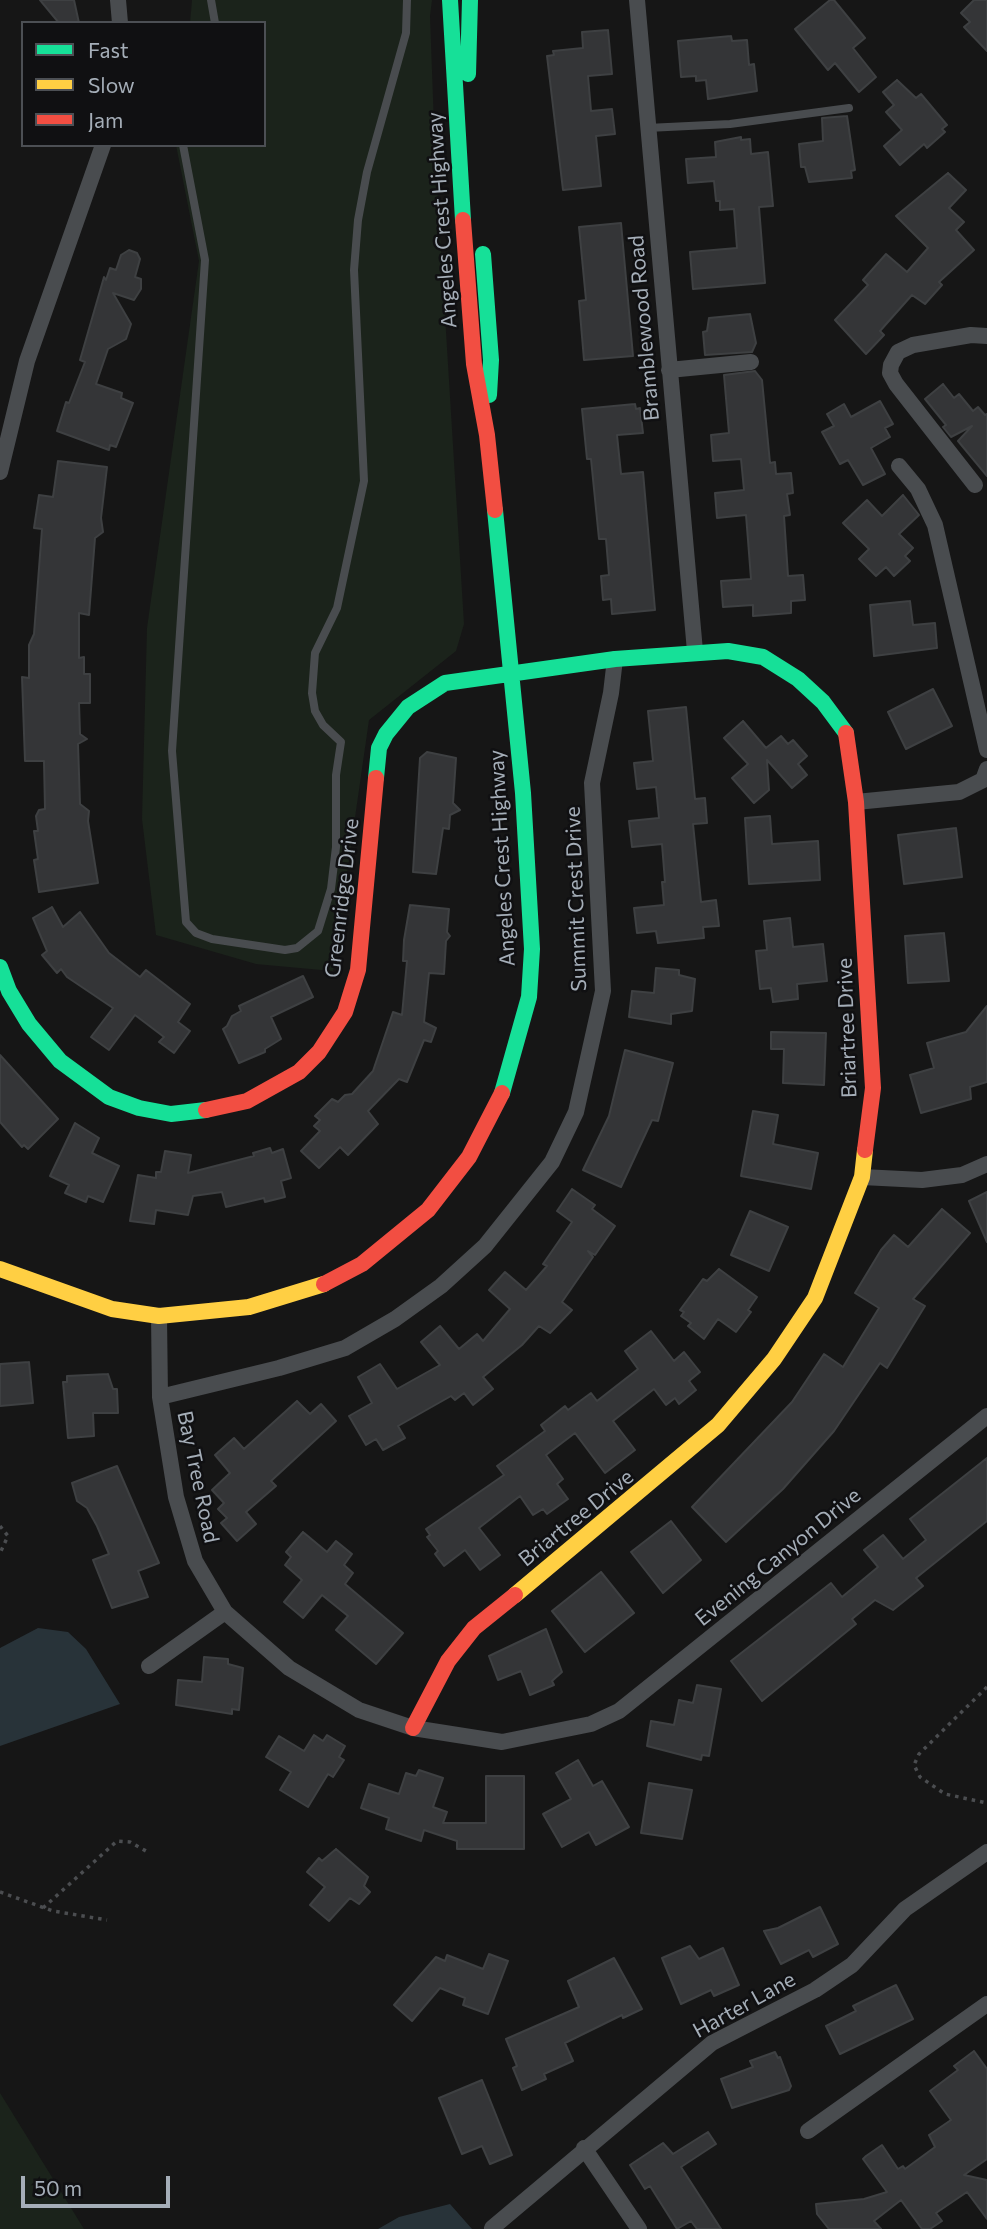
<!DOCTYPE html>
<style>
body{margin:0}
#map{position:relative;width:987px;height:2229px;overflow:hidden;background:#161616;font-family:Commissioner,sans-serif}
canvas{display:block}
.legend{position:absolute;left:21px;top:21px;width:245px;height:126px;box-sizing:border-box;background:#101012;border:2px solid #4c4f54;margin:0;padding:9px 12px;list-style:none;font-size:21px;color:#a5aeb8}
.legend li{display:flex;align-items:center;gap:14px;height:35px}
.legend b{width:35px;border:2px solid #4c4f54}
.scale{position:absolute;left:21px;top:2176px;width:149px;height:32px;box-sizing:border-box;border:4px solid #a5aeb8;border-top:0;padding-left:9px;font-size:21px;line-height:24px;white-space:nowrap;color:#a5aeb8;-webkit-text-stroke:5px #101012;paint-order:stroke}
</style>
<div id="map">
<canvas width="987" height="2229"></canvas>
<ul class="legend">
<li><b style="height:9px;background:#16e098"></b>Fast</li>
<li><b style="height:9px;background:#ffcf43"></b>Slow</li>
<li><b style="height:9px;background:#f24e42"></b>Jam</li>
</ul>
<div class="scale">50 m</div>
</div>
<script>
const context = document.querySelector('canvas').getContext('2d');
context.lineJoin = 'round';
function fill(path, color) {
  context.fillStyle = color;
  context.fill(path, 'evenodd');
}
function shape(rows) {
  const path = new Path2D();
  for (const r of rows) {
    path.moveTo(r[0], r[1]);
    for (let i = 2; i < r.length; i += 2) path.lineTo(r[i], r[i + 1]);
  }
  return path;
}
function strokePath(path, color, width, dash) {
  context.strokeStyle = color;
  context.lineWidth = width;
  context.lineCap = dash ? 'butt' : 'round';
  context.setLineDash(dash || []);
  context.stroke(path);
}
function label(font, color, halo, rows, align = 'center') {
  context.font = font + ' Commissioner,sans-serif';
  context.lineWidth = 5;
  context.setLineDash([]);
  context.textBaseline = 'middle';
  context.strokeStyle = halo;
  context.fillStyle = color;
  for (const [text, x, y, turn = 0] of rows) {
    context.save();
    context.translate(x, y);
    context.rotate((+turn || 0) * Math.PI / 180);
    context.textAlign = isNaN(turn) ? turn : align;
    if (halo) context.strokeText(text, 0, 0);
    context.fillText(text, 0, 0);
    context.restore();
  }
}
const green = shape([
 [192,0,432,0,430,16,435,153,464,624,456,651,369,720,333,971,256,964,156,935,142,819,147,628,199,261,176,145,264,145,264,23,190,23],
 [0,2093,84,2229,0,2229]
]);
const water = shape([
 [38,1628,68,1632,86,1649,120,1704,0,1746,0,1648],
 [450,2204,472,2229,378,2229,399,2217]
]);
const building = shape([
 [40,0,74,0,79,23,59,23,40,0],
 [830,0,834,0,865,38,853,48,876,77,859,92,835,63,828,70,795,29,830,0],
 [974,0,987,0,987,51,964,27,970,22,961,13,974,0],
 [608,30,612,74,588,76,591,111,612,109,615,134,596,136,601,186,563,190,547,56,554,55,553,51,583,48,582,32,608,30],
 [731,36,732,41,747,40,749,65,754,64,757,91,708,99,706,80,696,81,696,76,681,77,678,41,731,36],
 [897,80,916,98,921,94,947,125,942,129,945,132,927,148,924,144,900,165,884,146,902,130,886,112,894,105,883,92,897,80],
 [847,116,855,170,851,171,852,178,809,182,805,167,801,167,799,144,823,141,822,118,847,116],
 [741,137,741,140,750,139,751,154,768,152,773,206,759,207,765,283,693,289,690,252,737,248,734,209,720,210,720,201,716,201,714,181,688,183,686,159,716,157,715,142,741,137],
 [948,173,966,190,949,208,964,222,956,230,974,250,939,282,942,285,925,304,912,295,880,331,884,335,866,354,835,320,868,285,863,280,886,254,907,272,928,248,896,216,948,173],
 [621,223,633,356,584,360,579,301,586,300,579,227,621,223],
 [129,250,137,253,140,259,135,277,141,279,141,289,134,300,113,293,131,324,126,339,108,349,96,384,122,393,121,398,133,403,116,447,110,445,109,450,57,431,66,402,69,403,85,362,80,360,104,277,106,280,110,268,116,270,121,255,129,250],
 [750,314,756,343,752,352,705,355,703,332,707,331,709,318,750,314],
 [755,371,762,380,770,463,775,462,776,474,791,473,793,493,787,494,790,515,784,516,788,576,803,575,805,600,791,601,791,613,753,616,753,605,723,607,721,581,751,579,748,540,746,515,717,518,715,493,744,490,741,459,713,461,711,435,729,433,724,375,755,371],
 [943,384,954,398,959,394,973,411,978,407,985,415,987,414,987,476,958,441,972,426,951,437,943,427,946,425,925,399,943,384],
 [880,401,893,424,885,428,890,437,871,448,885,474,863,485,848,460,840,464,822,432,834,426,827,414,844,404,851,417,880,401],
 [635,404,636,409,640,408,643,433,617,435,621,474,643,472,655,610,612,614,611,599,603,600,601,576,609,575,606,539,599,539,591,459,587,459,582,409,635,404],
 [58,461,107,467,101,518,103,532,95,538,89,615,79,613,79,658,84,657,84,674,90,674,90,703,79,703,80,734,87,739,78,744,80,804,89,811,88,821,98,883,39,892,34,860,38,859,34,831,38,831,36,816,39,810,45,809,44,761,25,761,22,677,29,678,29,645,34,634,42,529,34,528,39,495,53,497,58,461],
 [903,495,919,515,899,534,913,548,905,556,910,561,894,576,886,567,876,576,859,559,869,549,843,523,867,500,882,516,903,495],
 [910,601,913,625,935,623,937,648,874,656,870,605,910,601],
 [933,689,952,726,906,749,888,712,933,689],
 [686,707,695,799,705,798,707,823,693,824,701,902,716,900,719,926,703,927,704,938,658,943,656,931,637,933,634,908,664,905,662,882,665,882,662,844,632,847,629,821,659,818,656,787,637,789,634,763,653,761,648,711,686,707],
 [743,721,766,748,781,736,788,744,793,740,807,756,798,764,807,775,792,788,767,760,769,790,754,803,732,778,748,764,724,738,743,721],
 [427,752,456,758,453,803,460,810,450,815,449,829,443,828,436,874,413,872,420,758,427,752],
 [770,816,772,844,818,841,820,880,749,884,745,818,770,816],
 [956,828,962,877,904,884,898,835,956,828],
 [410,905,449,909,447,932,450,936,446,941,444,974,429,973,424,1022,436,1028,431,1042,424,1040,407,1082,399,1079,368,1111,378,1124,348,1155,340,1147,319,1168,301,1151,320,1131,314,1126,320,1120,315,1116,332,1099,338,1102,345,1095,352,1094,373,1071,393,1012,402,1015,407,961,403,961,404,940,410,905],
 [52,907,63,927,80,912,109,953,140,977,146,970,190,1004,178,1022,190,1031,174,1053,159,1042,164,1037,135,1015,109,1050,91,1037,113,1008,67,977,61,969,57,973,42,955,47,951,33,918,52,907],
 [790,918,793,947,823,944,827,981,797,984,798,999,773,1002,771,988,760,989,756,951,767,950,764,921,790,918],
 [944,933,949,981,908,983,905,936,944,933],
 [656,968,679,970,679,975,695,979,692,1011,671,1014,671,1024,629,1017,632,991,654,993,656,968],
 [303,976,313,997,271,1017,281,1039,265,1049,265,1052,239,1063,223,1029,227,1026,232,1016,241,1011,239,1006,303,976],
 [987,1006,987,1082,970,1087,971,1099,921,1113,910,1075,934,1068,927,1043,966,1032,987,1006],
 [771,1032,826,1033,824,1085,783,1083,784,1049,771,1049,771,1032],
 [625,1050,673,1063,658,1121,652,1120,621,1187,583,1170,609,1116,625,1050],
 [0,1055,58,1119,28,1149,24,1145,22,1147,0,1122,0,1055],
 [753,1111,778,1115,773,1144,818,1153,811,1189,741,1176,753,1111],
 [75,1123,99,1138,92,1153,119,1166,103,1202,88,1196,86,1202,65,1193,69,1185,50,1176,75,1123],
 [270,1148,272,1153,283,1149,291,1178,281,1181,285,1197,265,1202,264,1198,226,1207,222,1192,193,1196,188,1215,156,1210,154,1224,130,1221,138,1175,156,1178,156,1172,161,1172,165,1151,191,1155,188,1173,254,1156,253,1153,270,1148],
 [572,1189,595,1205,592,1209,615,1226,595,1255,588,1251,593,1257,562,1302,572,1310,550,1333,539,1326,522,1345,483,1377,493,1389,473,1405,464,1393,455,1400,451,1396,398,1426,405,1438,383,1450,376,1439,366,1445,349,1416,372,1403,358,1377,380,1364,397,1389,440,1365,421,1342,440,1326,459,1349,477,1334,483,1341,510,1309,489,1290,505,1272,526,1290,547,1266,543,1264,572,1222,557,1211,572,1189],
 [987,1192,987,1242,969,1201,987,1192],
 [942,1209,970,1233,913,1299,925,1306,887,1368,880,1363,834,1431,783,1489,726,1542,692,1507,792,1402,824,1354,843,1367,879,1308,855,1293,881,1250,894,1235,908,1247,942,1209],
 [750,1211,788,1227,769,1271,731,1255,750,1211],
 [719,1269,757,1297,748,1310,751,1312,736,1332,718,1319,704,1339,688,1326,691,1323,681,1316,684,1312,680,1310,703,1279,707,1281,719,1269],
 [651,1331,674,1361,684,1352,700,1372,689,1381,696,1390,679,1404,675,1398,666,1405,654,1389,613,1421,635,1450,605,1473,575,1433,546,1455,563,1479,557,1484,568,1499,547,1514,543,1509,533,1515,520,1496,479,1528,500,1555,480,1570,465,1550,444,1566,435,1554,438,1551,427,1537,430,1535,426,1529,504,1475,497,1466,545,1431,541,1425,565,1406,568,1410,591,1393,597,1401,638,1369,625,1351,651,1331],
 [29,1362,33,1403,0,1406,0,1364,29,1362],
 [108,1374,113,1389,117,1389,118,1413,93,1413,94,1436,68,1438,63,1382,67,1382,67,1376,108,1374],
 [297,1401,310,1414,321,1404,336,1421,271,1481,276,1486,246,1512,256,1524,237,1541,221,1523,227,1518,218,1509,224,1503,212,1490,230,1473,215,1455,234,1438,244,1449,297,1401],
 [987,1458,987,1521,916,1578,923,1586,893,1610,875,1600,852,1619,856,1624,762,1701,731,1661,831,1583,842,1597,878,1567,864,1550,883,1535,903,1559,926,1540,910,1519,987,1458],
 [117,1466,159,1563,138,1571,148,1597,112,1608,93,1560,109,1554,97,1526,87,1508,77,1501,72,1483,117,1466],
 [671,1521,701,1560,663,1593,631,1552,671,1521],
 [303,1532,327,1552,336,1541,352,1554,344,1565,353,1573,345,1584,403,1633,376,1664,336,1630,348,1616,322,1595,303,1618,284,1602,302,1580,285,1565,291,1557,286,1552,303,1532],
 [601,1572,634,1613,585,1652,552,1611,601,1572],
 [546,1629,562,1672,552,1681,554,1685,530,1695,521,1671,498,1680,489,1656,546,1629],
 [204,1657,228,1659,228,1664,243,1668,239,1710,232,1709,232,1714,176,1705,178,1680,202,1682,204,1657],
 [697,1685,721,1689,709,1756,702,1755,701,1760,647,1746,651,1721,674,1725,679,1700,693,1703,697,1685],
 [314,1735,323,1741,327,1735,345,1746,339,1757,344,1760,333,1777,328,1774,308,1807,280,1790,291,1772,266,1757,279,1736,304,1751,314,1735],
 [578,1760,593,1786,602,1781,629,1827,596,1845,589,1832,562,1847,543,1814,571,1799,556,1773,578,1760],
 [419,1770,443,1778,433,1807,447,1812,443,1823,486,1823,486,1776,524,1776,524,1849,457,1849,457,1841,424,1830,421,1841,386,1829,389,1818,361,1808,369,1784,399,1794,406,1773,416,1776,419,1770],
 [649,1783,692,1790,682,1839,641,1833,649,1783],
 [336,1849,368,1877,364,1886,370,1892,359,1904,350,1898,329,1921,310,1905,325,1887,307,1872,319,1858,322,1861,336,1849],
 [820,1907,838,1944,813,1957,809,1950,781,1964,764,1931,778,1928,820,1907],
 [690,1946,699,1959,723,1948,739,1985,714,1996,711,1990,681,2004,662,1958,690,1946],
 [489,1954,508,1961,488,2014,463,2005,465,1998,440,1988,412,2021,394,2005,436,1957,445,1961,447,1955,483,1969,489,1954],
 [614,1958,642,2009,623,2018,622,2015,565,2043,573,2061,544,2074,546,2079,522,2090,513,2068,517,2066,506,2039,579,2007,568,1981,614,1958],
 [896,1985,913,2019,840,2054,826,2026,856,2011,853,2006,896,1985],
 [974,2051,987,2069,987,2159,964,2175,987,2180,987,2219,967,2192,936,2213,942,2221,930,2229,922,2229,901,2200,874,2221,881,2229,829,2229,817,2214,816,2204,864,2199,887,2192,863,2159,866,2156,882,2145,898,2169,903,2166,905,2169,935,2147,929,2135,951,2120,930,2091,958,2070,954,2066,974,2051],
 [775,2052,778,2058,780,2057,791,2086,789,2090,732,2108,721,2079,753,2067,750,2061,775,2052],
 [482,2080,512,2155,490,2164,482,2146,462,2154,439,2098,482,2080],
 [708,2132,716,2144,681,2167,721,2229,697,2229,691,2221,677,2229,650,2186,645,2189,630,2165,663,2143,673,2154,708,2132]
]);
const path = shape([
 [0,1526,8,1536,0,1553],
 [987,1687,919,1754,914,1765,920,1777,945,1794,987,1803],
 [0,1892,53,1911,107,1920],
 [43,1908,117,1841,130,1842,146,1851]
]);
const lane = shape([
 [211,0,215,23],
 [647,128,730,124,849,108],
 [183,145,205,260,172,751,186,922,196,933,212,939,285,950,297,948,318,931,331,889,336,847,336,775,341,742,323,725,315,711,312,693,315,653,337,608,364,481,354,270,358,220,367,172,406,33,407,0]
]);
const street = shape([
 [118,0,120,23],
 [637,0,695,651],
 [669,370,751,362],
 [899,466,918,489,935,525,987,750],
 [0,472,27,361,103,145],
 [975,485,896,384,890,373,891,365,898,352,913,345,971,335,987,336],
 [856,802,959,792,983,780,987,769],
 [862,1177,922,1180,962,1175,987,1164],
 [159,1316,160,1397,176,1497,195,1561,225,1612,289,1668,359,1710,413,1728,502,1742,591,1724,619,1711,987,1416],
 [160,1397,279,1368,345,1348,395,1319,441,1286,485,1246,552,1162,576,1112,603,991,592,783,611,693,615,659],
 [149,1666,225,1612],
 [808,2131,987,2004],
 [584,2148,639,2229],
 [492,2228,712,2043,815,1990,852,1965,905,1909,987,1852]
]);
const fast = shape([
 [450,0,463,220],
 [468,74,470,0],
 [483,254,491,360,489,395],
 [495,510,523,793,532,949,529,997,502,1093],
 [376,778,379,748,386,734,408,707,445,683,615,659,728,651,763,657,798,679,823,702,846,733],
 [0,967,9,991,29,1024,60,1061,109,1097,139,1108,171,1114,206,1110]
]);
const slow = shape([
 [0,1269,112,1309,159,1316,249,1307,324,1284],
 [515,1595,718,1425,774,1359,815,1298,862,1177,865,1150]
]);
const jam = shape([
 [463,220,474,364,487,435,495,510],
 [846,733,856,802,873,1088,865,1150],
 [206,1110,247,1101,299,1072,319,1052,345,1012,358,970,376,778],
 [324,1284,362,1264,428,1210,469,1157,502,1093],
 [413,1728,448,1661,474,1628,515,1595]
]);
const streetNames = [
 ["Angeles Crest Highway",442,220,-94],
 ["Bramblewood Road",644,328,-95],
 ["Angeles Crest Highway",502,858,-93],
 ["Greenridge Drive",342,898,-83],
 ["Summit Crest Drive",576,899,-92],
 ["Briartree Drive",847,1028,-92],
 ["Bay Tree Road",198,1477,78],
 ["Briartree Drive",576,1518,-39],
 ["Evening Canyon Drive",778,1557,-39],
 ["Harter Lane",744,2005,-29]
];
fill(green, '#1b231b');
fill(water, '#283339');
fill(building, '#343537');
strokePath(building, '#3e4042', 2);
strokePath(path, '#4b4d50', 3.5, [3.5, 5]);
strokePath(lane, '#494c4f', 8);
strokePath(street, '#494c4f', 16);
strokePath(fast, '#16e098', 16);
strokePath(slow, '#ffcf43', 16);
strokePath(jam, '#f24e42', 16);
label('21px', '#a5aeb8', '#101012', streetNames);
</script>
